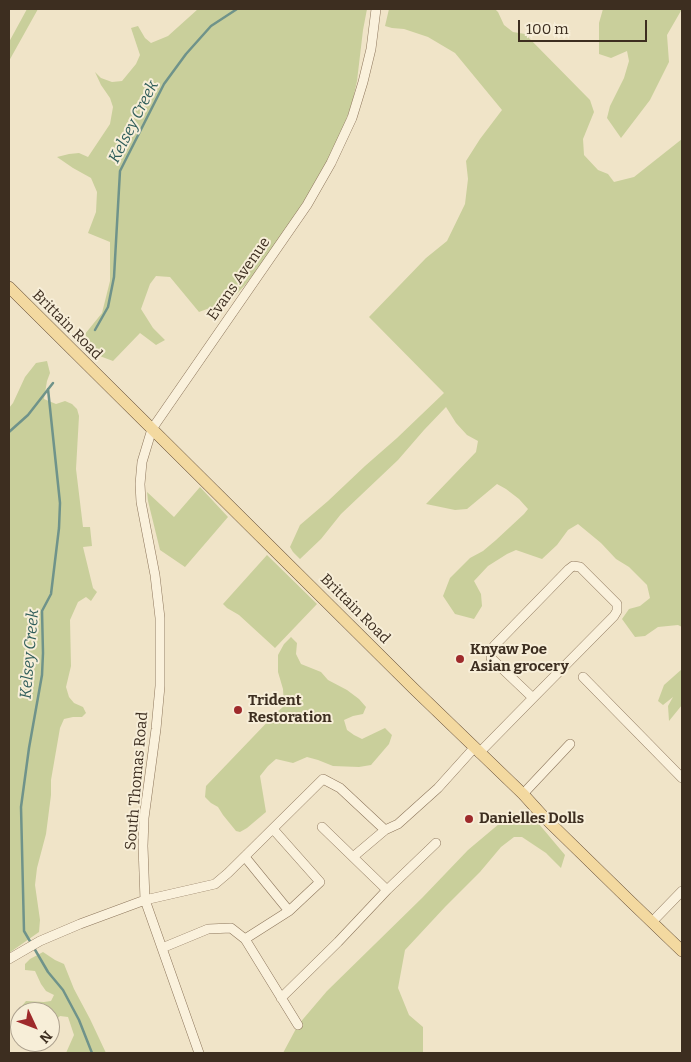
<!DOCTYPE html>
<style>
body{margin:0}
#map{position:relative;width:691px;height:1062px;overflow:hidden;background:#f0e4c8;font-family:Bitter,serif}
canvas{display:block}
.frame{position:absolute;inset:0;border:10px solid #3d2e20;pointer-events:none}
.north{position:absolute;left:10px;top:1002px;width:50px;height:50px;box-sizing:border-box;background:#f7eed8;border:1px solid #ada18e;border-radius:50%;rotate:133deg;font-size:14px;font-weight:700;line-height:20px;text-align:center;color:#3d2e20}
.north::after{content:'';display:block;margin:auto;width:18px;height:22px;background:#9e2a2b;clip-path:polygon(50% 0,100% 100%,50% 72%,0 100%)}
.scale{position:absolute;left:518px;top:20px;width:129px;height:22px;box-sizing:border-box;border:2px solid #3d2e20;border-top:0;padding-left:6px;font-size:15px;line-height:18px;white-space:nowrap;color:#3d2e20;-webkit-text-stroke:4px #f7eed8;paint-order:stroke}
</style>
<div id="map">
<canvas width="691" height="1062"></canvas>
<div class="frame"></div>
<div class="north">N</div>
<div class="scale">100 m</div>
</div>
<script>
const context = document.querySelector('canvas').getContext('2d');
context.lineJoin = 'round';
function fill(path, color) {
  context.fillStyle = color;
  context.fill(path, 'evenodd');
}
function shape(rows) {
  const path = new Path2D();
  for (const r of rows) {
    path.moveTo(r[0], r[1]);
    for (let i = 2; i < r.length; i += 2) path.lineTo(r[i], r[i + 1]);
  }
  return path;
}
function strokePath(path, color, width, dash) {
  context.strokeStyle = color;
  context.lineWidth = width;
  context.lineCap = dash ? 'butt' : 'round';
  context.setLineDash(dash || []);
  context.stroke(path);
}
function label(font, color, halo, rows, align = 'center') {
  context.font = font + ' Bitter,serif';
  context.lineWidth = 4;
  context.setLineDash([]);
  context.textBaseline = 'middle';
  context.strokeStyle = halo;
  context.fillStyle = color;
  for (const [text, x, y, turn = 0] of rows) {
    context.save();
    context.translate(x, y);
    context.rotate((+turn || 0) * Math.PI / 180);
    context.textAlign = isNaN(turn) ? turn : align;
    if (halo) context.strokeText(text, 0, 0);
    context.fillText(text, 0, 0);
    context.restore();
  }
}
const green = shape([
 [27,9,38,9,9,61,9,42],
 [198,9,367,9,363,30,357,81,353,99,344,126,331,155,317,178,301,208,277,244,246,284,231,300,199,312,170,277,156,276,150,284,141,309,153,328,165,340,156,345,140,333,113,361,97,355,85,334,102,313,110,281,110,242,88,233,96,212,97,192,91,178,73,168,57,157,69,154,79,153,88,157,110,124,113,107,110,98,101,85,95,72,101,78,112,82,122,81,136,64,140,55,131,28,138,26,145,38,151,43,168,36],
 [389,9,495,9,498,12,504,25,513,32,525,34,590,100,594,112,583,139,584,155,598,170,608,174,614,182,634,177,682,139,682,627,678,625,658,627,645,636,635,637,622,619,629,609,640,606,650,598,647,585,629,567,616,559,601,543,578,524,568,530,557,545,542,559,516,550,507,554,488,566,474,581,481,594,482,606,474,619,455,614,443,596,450,578,470,558,483,551,496,540,524,514,528,509,519,499,506,489,497,484,467,509,455,510,426,504,476,452,478,441,467,435,456,423,446,407,424,430,398,460,341,514,321,539,300,559,293,552,290,547,300,525,328,501,365,466,397,438,444,393,369,317,426,258,447,241,465,204,468,179,466,161,480,139,502,110,455,53,428,37,404,29,392,28,385,26],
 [603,9,682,9,667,35,669,62,650,100,621,138,607,118,610,106,624,78,629,61,627,51,611,58,599,54,599,23],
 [47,361,50,373,47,381,44,399,56,404,65,401,72,404,77,409,79,416,76,469,83,527,90,527,92,546,83,547,93,588,97,592,91,601,86,597,78,602,70,620,71,666,66,687,69,697,74,703,83,707,86,713,82,717,73,717,64,719,60,728,51,780,51,795,46,834,37,868,35,885,40,920,39,932,9,953,9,408,13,403,25,377,36,363],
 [200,487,228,517,185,567,160,550,148,501,147,492,174,517],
 [267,555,317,604,275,648,239,615,227,608,223,604],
 [291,637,297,643,296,654,301,664,321,672,328,680,347,690,359,699,366,707,363,714,353,716,344,720,347,730,354,735,362,739,385,728,392,735,389,744,371,765,359,767,333,766,318,760,307,757,293,763,276,759,268,766,260,776,266,812,247,828,240,832,236,831,223,815,218,807,211,803,205,797,206,786,275,714,284,706,283,689,278,672,278,655,284,644],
 [682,669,682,705,669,721,668,706,673,697,663,705,658,701,664,685],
 [512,813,533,817,565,855,561,868,546,853,522,837,514,837,501,847,480,872,445,907,405,950,398,988,409,1015,423,1027,423,1053,283,1053,298,1025,327,991,422,898,468,850],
 [43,952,55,960,64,964,74,989,90,1019,106,1053,66,1053,74,1035,68,1017,60,1016,52,1023,50,1023,50,1012,20,1012,20,1017,18,1014,21,1007,26,1001,44,1002,51,1001,54,995,46,991,41,984,35,971,25,970,25,964,30,959]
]);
const stream = shape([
 [95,330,108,307,114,277,120,171,164,84,186,54,211,26,237,9],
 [9,432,28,415,53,383],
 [31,943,24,931,21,807,29,748,42,675,43,653,42,611,51,594,59,528,60,503,48,389],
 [34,948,48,972,63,990,79,1020,92,1053]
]);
const minor = shape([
 [583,677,682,778],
 [479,753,533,698,614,616,617,611,617,604,580,567,573,566,569,569,494,646,491,651,491,658,533,698],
 [523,794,570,744],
 [322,827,387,890],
 [245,857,289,911],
 [353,857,385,830,398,824,438,788,474,748],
 [652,922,682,891],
 [245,939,289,911,320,882,273,829],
 [162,948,208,929,231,928,245,939,298,1025],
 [9,959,40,941,80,924,145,900,215,884,228,873,323,779,340,788,385,830],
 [281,998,338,942,387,890,436,843],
 [199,1053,145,900,143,846,144,818,156,729,160,686,160,618,155,575,141,502,140,484,142,462,152,429,307,205,331,163,352,118,363,82,371,49,376,9]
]);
const major = shape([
 [9,287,413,688,523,794,543,816,629,900,682,951]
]);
const markers = [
 [460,659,5,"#9e2a2b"],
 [238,710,5,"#9e2a2b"],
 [469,819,5,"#9e2a2b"]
];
const streetNames = [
 ["Evans Avenue",239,279,-55],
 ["Brittain Road",67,325,45],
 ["Brittain Road",355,609,45],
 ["South Thomas Road",137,781,-85]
];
const poiNames = [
 ["Knyaw Poe",470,650],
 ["Asian grocery",470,667],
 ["Trident",248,701],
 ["Restoration",248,718],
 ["Danielles Dolls",479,819]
];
const waterNames = [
 ["Kelsey Creek",134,122,-63],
 ["Kelsey Creek",30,654,-85]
];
fill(green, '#c9cf9b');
strokePath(stream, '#6f938a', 2.5);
strokePath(minor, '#8d765c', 10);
strokePath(major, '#5b4430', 12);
strokePath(minor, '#faf1dc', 9);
strokePath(major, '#f3d9a0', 11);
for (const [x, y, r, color] of markers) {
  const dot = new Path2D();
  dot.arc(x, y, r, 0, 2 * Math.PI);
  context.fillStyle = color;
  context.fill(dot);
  strokePath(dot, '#f7eed8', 2);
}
label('15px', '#3d2e20', '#f7eed8', streetNames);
label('bold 15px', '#3d2e20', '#f7eed8', poiNames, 'left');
label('italic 16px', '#2f5d5a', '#f7eed8', waterNames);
</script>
